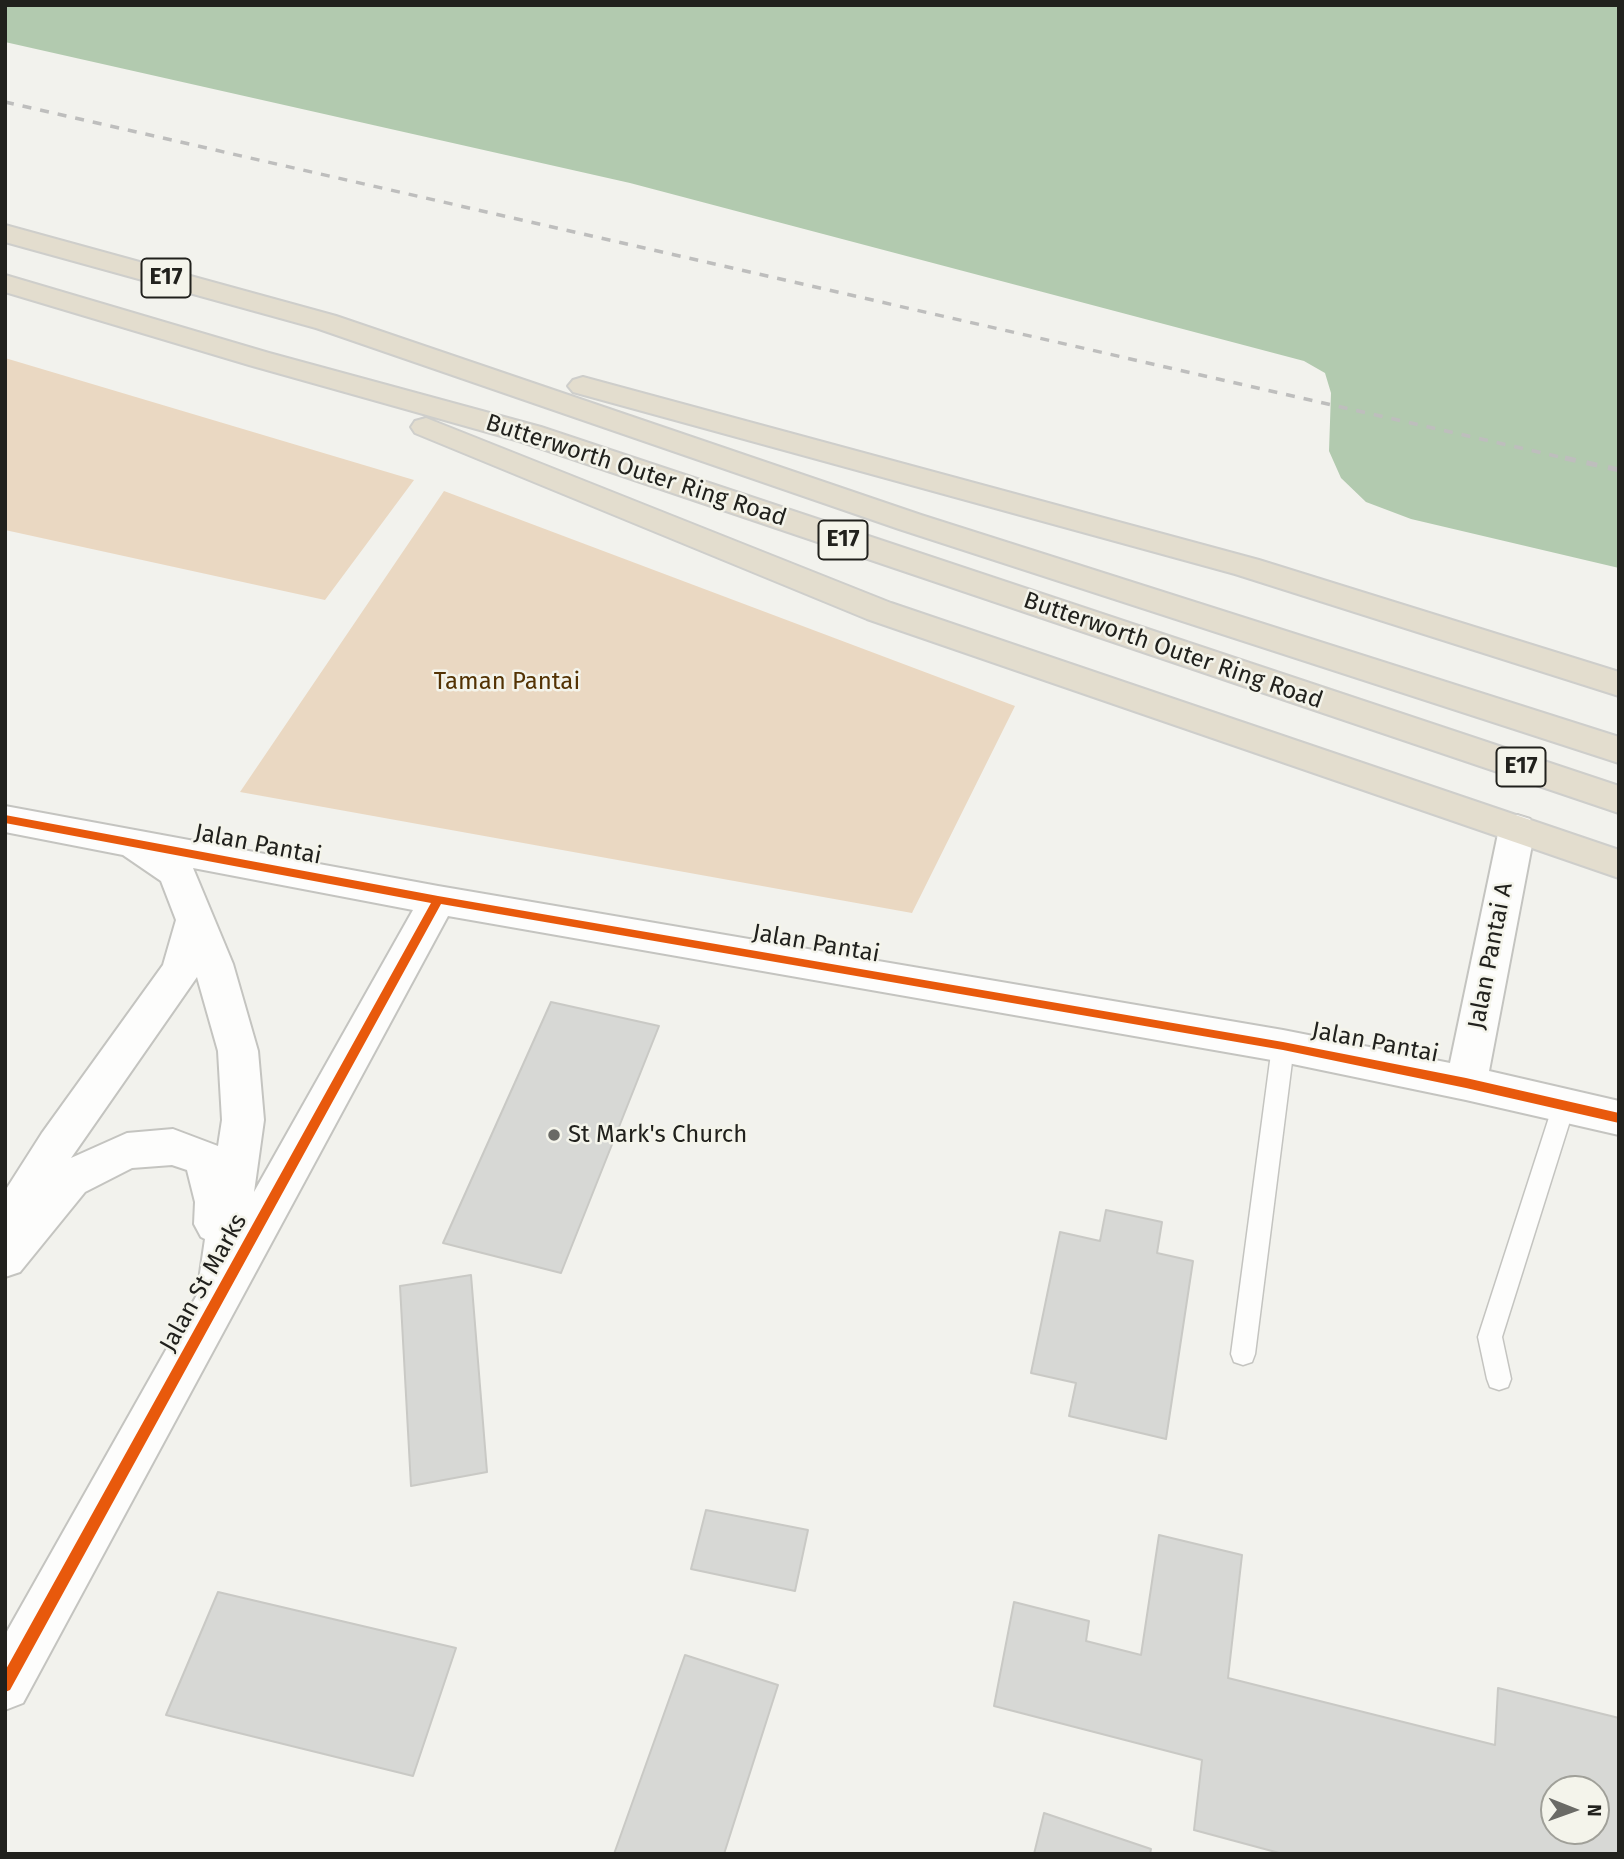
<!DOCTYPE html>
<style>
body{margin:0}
#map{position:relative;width:1624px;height:1859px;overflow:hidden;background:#f2f2ed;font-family:"Fira Sans",sans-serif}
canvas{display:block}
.frame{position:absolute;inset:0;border:7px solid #21211d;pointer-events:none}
.north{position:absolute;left:1540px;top:1775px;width:70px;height:70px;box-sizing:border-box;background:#f4f4eb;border:2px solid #a0a099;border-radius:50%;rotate:91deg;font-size:19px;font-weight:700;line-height:28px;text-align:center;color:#21211d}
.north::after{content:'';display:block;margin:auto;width:24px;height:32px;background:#6a6a66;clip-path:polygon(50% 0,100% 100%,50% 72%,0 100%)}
</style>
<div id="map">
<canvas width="1624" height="1859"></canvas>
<div class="frame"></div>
<div class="north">N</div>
</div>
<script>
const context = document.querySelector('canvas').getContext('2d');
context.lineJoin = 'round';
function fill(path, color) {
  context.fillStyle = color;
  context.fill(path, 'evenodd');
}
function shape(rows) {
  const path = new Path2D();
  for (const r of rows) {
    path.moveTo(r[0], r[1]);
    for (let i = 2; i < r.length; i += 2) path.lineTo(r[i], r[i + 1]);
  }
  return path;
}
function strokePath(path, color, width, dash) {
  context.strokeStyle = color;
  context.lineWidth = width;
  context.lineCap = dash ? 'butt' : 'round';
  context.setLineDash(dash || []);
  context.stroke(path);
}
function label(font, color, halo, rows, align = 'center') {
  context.font = font + ' "Fira Sans",sans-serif';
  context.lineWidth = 5;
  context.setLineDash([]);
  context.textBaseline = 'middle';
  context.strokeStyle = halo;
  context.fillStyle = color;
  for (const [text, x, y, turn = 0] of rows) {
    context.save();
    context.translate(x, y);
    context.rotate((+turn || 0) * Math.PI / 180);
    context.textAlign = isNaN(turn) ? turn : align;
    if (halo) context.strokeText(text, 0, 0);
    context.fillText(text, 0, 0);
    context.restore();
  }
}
const green = shape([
 [5,358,414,480,325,600,5,530],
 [444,491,1015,706,912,913,240,792]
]);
const water = shape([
 [5,5,1619,5,1619,568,1411,519,1366,502,1341,478,1329,451,1331,393,1325,373,1304,361,630,183,5,42]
]);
const building = shape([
 [551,1002,659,1026,561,1273,443,1243,551,1002],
 [1106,1210,1162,1222,1157,1253,1193,1261,1166,1439,1069,1416,1076,1383,1031,1373,1060,1232,1100,1241,1106,1210],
 [471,1275,487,1472,411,1486,400,1286,471,1275],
 [706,1510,808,1530,795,1591,691,1569,706,1510],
 [1159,1535,1242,1555,1228,1678,1495,1745,1498,1688,1619,1718,1619,1854,1283,1854,1194,1830,1202,1760,994,1706,1014,1602,1089,1621,1086,1641,1141,1655,1159,1535],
 [1554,1789,1596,1789,1596,1831,1554,1831,1554,1789],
 [218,1592,456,1648,413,1776,166,1715,218,1592],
 [685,1655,778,1685,724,1854,614,1854,685,1655],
 [1044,1813,1151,1849,1150,1854,1034,1854,1044,1813]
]);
const lane = shape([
 [1283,1037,1291,1040,1294,1046,1255,1354,1252,1362,1243,1365,1234,1362,1231,1354,1272,1046,1275,1040,1283,1037],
 [1564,1096,1572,1098,1575,1105,1502,1337,1511,1379,1508,1387,1499,1390,1490,1387,1487,1379,1478,1337,1553,1105,1556,1098,1564,1096]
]);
const street = shape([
 [5,806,438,886,1283,1030,1450,1063,1499,829,1504,819,1517,815,1530,819,1535,829,1489,1071,1619,1101,1619,1135,1466,1100,1283,1062,448,916,23,1703,5,1710,5,1635,202,1286,199,1280,205,1239,201,1237,194,1224,195,1202,187,1170,172,1165,132,1168,85,1192,20,1272,5,1277,5,1191,42,1133,163,965,176,920,161,881,123,855,5,832,5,806],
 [193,868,413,910,254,1192,264,1120,258,1051,233,964,193,868],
 [197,977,218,1051,222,1120,218,1146,173,1129,127,1133,71,1158,197,977]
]);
const highway = shape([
 [5,225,336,316,921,515,1619,737,1619,763,899,529,316,328,5,242,5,225],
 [5,275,269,353,541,427,1619,786,1619,813,519,441,249,365,5,292,5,275],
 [583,377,1259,560,1619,672,1619,696,1235,574,573,392,568,386,573,380,583,377],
 [426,418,891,603,1619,850,1619,878,867,619,415,433,411,427,415,421,426,418]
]);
const railFar1 = shape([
 [5,102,1573,460]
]);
const rail = shape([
 [1565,458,1619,470]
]);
const cycleway = shape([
 [5,815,438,896,1283,1042,1466,1078,1619,1113,1619,1123,1466,1088,1283,1050,441,904,10,1690,5,1692,5,1671,431,903,5,823,5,815]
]);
const markers = [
 [554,1135,7,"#6a6a66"]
];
const shields = [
 [166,278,49],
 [843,540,49],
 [1521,767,49]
];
const shieldNames = [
 ["E17",166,278],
 ["E17",843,540],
 ["E17",1521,767]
];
const streetNames = [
 ["Butterworth Outer Ring Road",636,471,18],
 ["Butterworth Outer Ring Road",1173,651,19],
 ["Jalan Pantai",258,845,11],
 ["Jalan Pantai",816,944,10],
 ["Jalan Pantai A",1491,956,-79],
 ["Jalan Pantai",1375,1043,11],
 ["Jalan St Marks",204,1283,-61]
];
const parkNames = [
 ["Taman Pantai",507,682]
];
const poiNames = [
 ["St Mark's Church",568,1135]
];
fill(green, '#ead8c2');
fill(water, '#b2caaf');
fill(building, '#d7d8d5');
strokePath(building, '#c9c9c5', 2);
strokePath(lane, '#c4c4c0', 3);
strokePath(street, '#c4c4c0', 4);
strokePath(highway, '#cececb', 4);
fill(lane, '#fdfdfc');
fill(street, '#fdfdfc');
fill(highway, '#e3ddce');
strokePath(railFar1, '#bebebd', 3.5, [9, 9]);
strokePath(rail, '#bebebd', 5, [11, 11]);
fill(cycleway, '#e8590c');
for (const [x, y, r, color] of markers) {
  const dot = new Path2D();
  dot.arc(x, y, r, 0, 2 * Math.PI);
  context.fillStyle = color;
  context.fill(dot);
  strokePath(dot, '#f4f4eb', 2.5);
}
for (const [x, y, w] of shields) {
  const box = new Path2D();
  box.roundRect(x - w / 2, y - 19.5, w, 39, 5);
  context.fillStyle = '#f4f4eb';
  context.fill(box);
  strokePath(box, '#21211d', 2);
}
label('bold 23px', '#21211d', null, shieldNames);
label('24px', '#21211d', '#f4f4eb', streetNames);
label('24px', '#533203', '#f4f4eb', parkNames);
label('24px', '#21211d', '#f4f4eb', poiNames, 'left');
</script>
